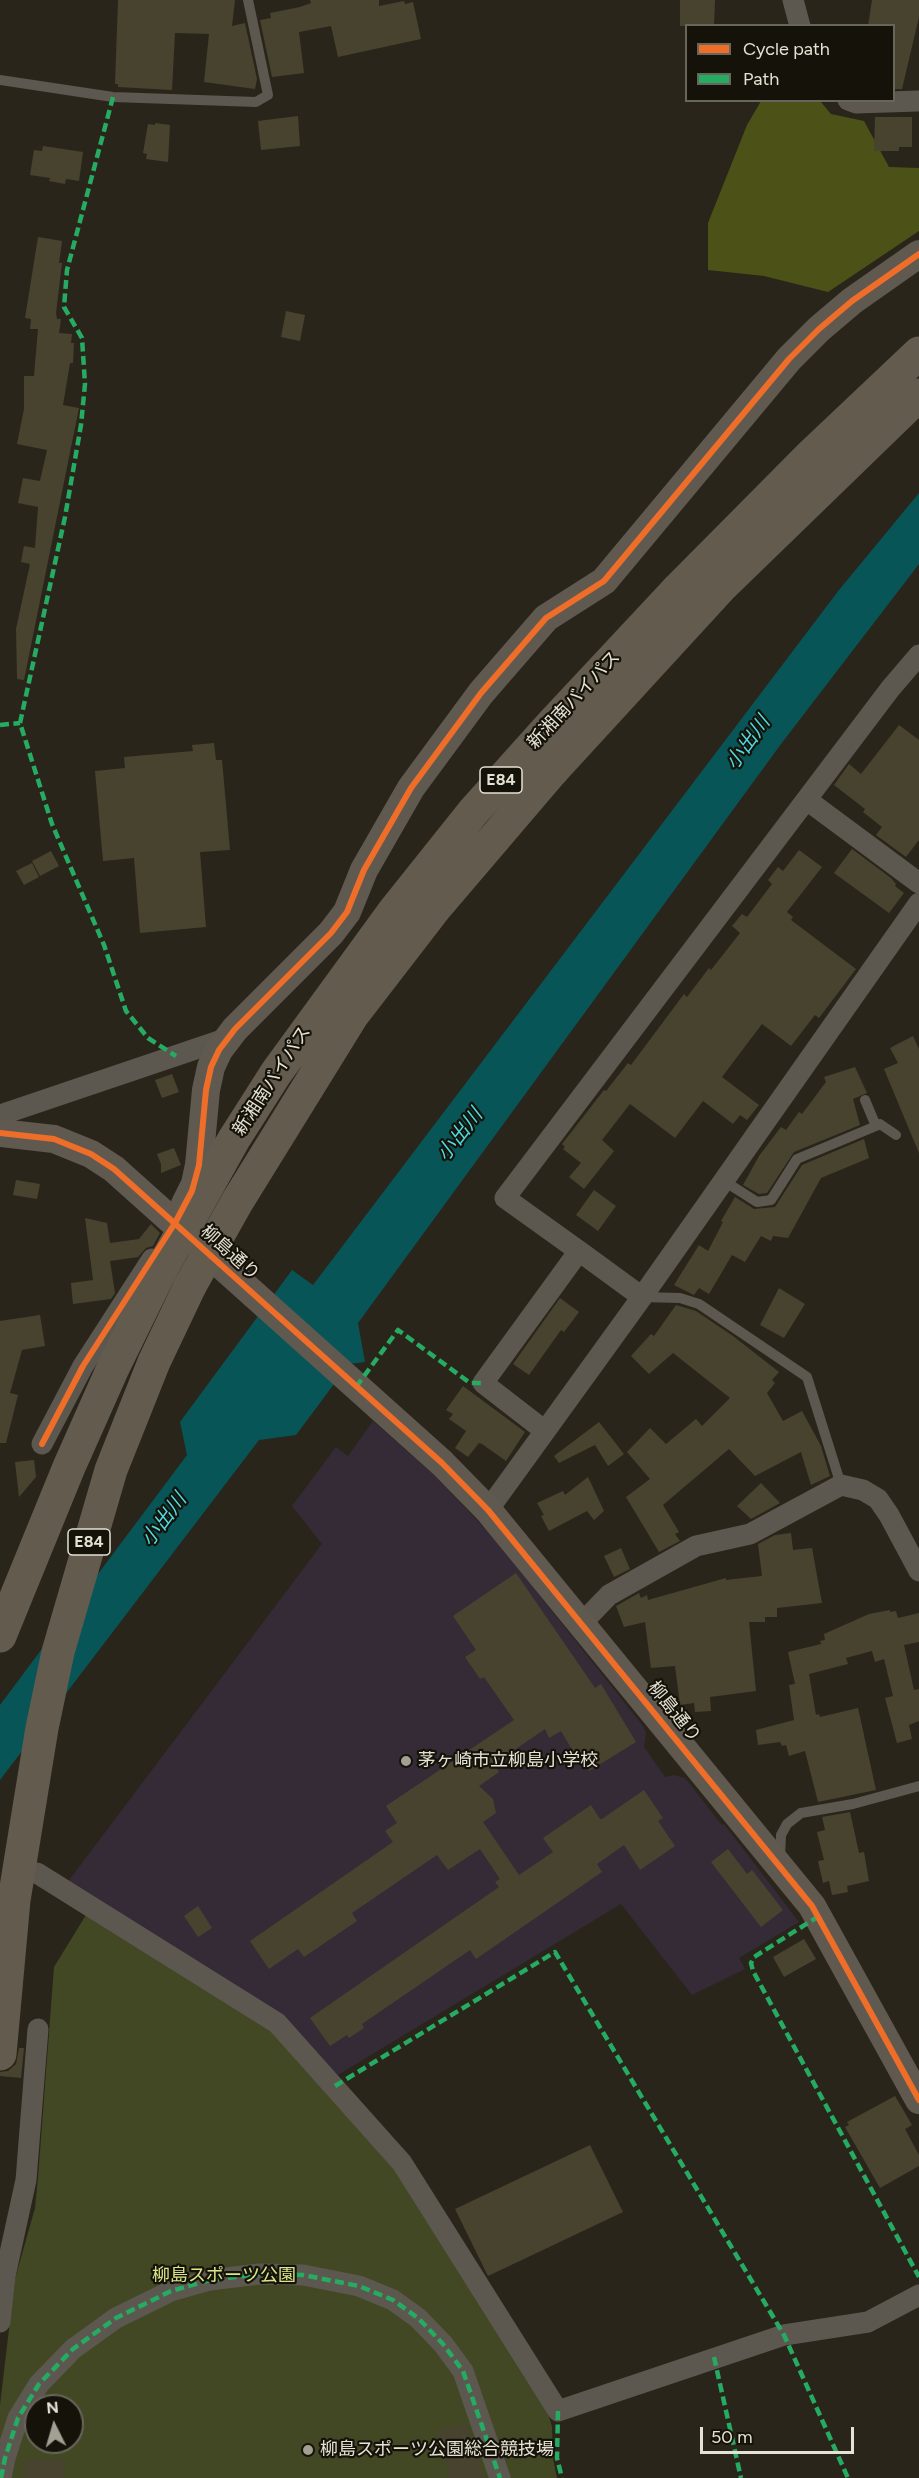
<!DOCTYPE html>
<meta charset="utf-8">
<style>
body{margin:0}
#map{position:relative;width:919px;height:2478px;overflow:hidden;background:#2a251a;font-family:Figtree,sans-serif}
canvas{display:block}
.legend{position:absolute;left:685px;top:24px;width:210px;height:78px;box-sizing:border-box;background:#151209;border:2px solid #68655a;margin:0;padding:8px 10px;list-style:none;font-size:18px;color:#e5e1d4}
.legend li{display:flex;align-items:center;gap:12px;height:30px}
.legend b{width:30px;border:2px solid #68655a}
.north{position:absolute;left:24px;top:2394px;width:60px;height:60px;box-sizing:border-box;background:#151209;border:2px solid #68655a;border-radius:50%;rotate:355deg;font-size:16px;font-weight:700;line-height:24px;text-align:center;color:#e5e1d4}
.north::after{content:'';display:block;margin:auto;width:21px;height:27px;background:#a49f93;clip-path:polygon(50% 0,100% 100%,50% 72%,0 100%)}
.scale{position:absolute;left:700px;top:2427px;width:154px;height:27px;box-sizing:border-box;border:3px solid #e5e1d4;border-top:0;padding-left:8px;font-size:18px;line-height:21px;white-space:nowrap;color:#e5e1d4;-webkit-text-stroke:4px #151209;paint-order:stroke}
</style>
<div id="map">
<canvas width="919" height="2478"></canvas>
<ul class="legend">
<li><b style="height:8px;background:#ee6e29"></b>Cycle path</li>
<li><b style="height:8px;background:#26ab63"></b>Path</li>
</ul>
<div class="north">N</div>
<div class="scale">50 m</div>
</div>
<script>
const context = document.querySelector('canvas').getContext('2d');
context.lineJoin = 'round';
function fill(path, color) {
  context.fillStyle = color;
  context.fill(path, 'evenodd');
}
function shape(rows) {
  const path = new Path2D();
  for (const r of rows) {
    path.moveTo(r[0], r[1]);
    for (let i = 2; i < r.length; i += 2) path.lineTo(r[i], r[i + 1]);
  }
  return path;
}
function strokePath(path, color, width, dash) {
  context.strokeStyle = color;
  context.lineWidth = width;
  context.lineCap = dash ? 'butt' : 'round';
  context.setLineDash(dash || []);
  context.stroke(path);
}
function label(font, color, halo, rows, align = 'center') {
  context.font = font + ' Figtree,"Noto Sans JP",sans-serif';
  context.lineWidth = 4.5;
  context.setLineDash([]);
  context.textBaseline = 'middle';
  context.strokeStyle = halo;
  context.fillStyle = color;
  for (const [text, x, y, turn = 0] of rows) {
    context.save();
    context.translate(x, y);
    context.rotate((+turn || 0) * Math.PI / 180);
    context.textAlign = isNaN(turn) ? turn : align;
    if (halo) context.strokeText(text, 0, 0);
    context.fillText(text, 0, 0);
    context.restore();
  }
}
const education = shape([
 [373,1421,432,1473,494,1538,643,1726,646,1732,644,1747,665,1777,674,1775,685,1778,722,1825,724,1824,799,1922,739,1958,745,1969,692,1995,621,1904,336,2076,67,1883,322,1544,292,1506,336,1447,348,1456]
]);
const green = shape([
 [86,1915,270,2027,395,2168,546,2405,552,2427,553,2459,557,2478,0,2478,0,2405,15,2279,35,2208,38,2178,54,1967],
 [36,2406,72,2406,72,2442,36,2442]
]);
const forest = shape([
 [761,101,820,101,831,114,864,121,889,167,919,168,919,231,828,292,764,276,708,270,708,223,747,125]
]);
const water = shape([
 [919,493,919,564,781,744,358,1323,365,1362,349,1364,296,1435,259,1440,0,1780,0,1705,187,1455,180,1422,292,1270,313,1285,839,590]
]);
const building = shape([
 [118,0,235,0,232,26,245,23,257,79,255,89,204,82,209,34,175,33,172,90,118,87,118,84,115,84],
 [310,0,379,0,379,6,404,1,405,4,413,2,421,39,338,57,331,26,299,32,304,73,272,77,260,20,271,18,270,13,300,7,311,3],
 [680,0,715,0,714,26,680,26],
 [872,0,919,0,919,17,902,89,894,89,895,26,868,26],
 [298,116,300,146,261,150,258,121],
 [875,117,912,117,912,147,899,147,899,151,874,151],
 [155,123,170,125,168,162,146,159,147,154,143,153,148,124,155,125],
 [43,146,83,152,79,181,66,179,65,184,49,181,50,178,30,175,34,150,42,151],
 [38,237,62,241,59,263,62,263,56,313,57,319,61,319,59,333,72,334,71,343,74,343,73,363,70,363,63,405,79,408,24,680,17,679,16,629,30,564,21,562,24,546,35,548,38,507,18,503,23,478,40,481,47,450,17,444,24,409,24,376,34,376,38,329,30,329,31,319,25,318],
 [286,311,305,315,300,341,281,337],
 [899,725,919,740,919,840,906,857,876,835,882,827,863,812,865,809,834,785,849,764,861,774],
 [214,743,216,760,222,760,230,850,200,852,206,927,140,933,134,858,103,861,95,771,125,768,124,757,193,751,192,745],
 [852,849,891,878,896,884,895,886,904,893,889,913,834,873],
 [799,850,822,867,787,912,793,917,791,920,856,969,819,1018,815,1015,791,1046,762,1024,722,1077,759,1105,747,1120,740,1115,733,1124,703,1101,675,1138,630,1104,602,1140,614,1151,584,1189,569,1177,581,1163,563,1149,565,1147,562,1144,604,1090,606,1091,628,1063,631,1065,684,994,687,997,709,968,711,970,740,933,732,926,742,914,747,917,772,884,768,880,778,867,783,871],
 [51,851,59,866,40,876,32,861],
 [32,863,39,877,24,885,16,871],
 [913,1036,919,1049,919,1153,884,1069,898,1063,890,1048],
 [855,1067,867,1093,853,1099,860,1125,794,1152,767,1193,759,1194,743,1185,759,1156,781,1127,786,1130,799,1112,802,1114,826,1082,824,1077],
 [172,1074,179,1092,162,1098,155,1080],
 [864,1139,869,1158,821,1178,788,1238,773,1236,771,1241,761,1236,745,1262,732,1255,709,1294,699,1288,694,1295,674,1285,699,1245,708,1251,723,1222,721,1221,735,1197,754,1209,775,1207,802,1165],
 [174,1148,181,1165,161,1173,161,1164,157,1154],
 [16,1180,40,1184,37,1199,13,1195],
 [594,1190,616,1206,598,1231,576,1215],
 [85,1218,107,1223,110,1243,139,1239,151,1224,160,1233,153,1246,146,1248,138,1257,110,1261,115,1293,111,1299,73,1304,71,1283,93,1280],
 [779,1288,805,1304,784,1338,760,1325],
 [560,1298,579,1312,564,1332,561,1330,529,1375,513,1364],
 [676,1305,696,1311,733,1336,779,1372,772,1380,775,1383,767,1393,783,1421,802,1411,821,1446,830,1476,811,1485,801,1452,755,1476,729,1449,663,1505,679,1532,675,1534,680,1541,659,1552,626,1497,650,1479,627,1452,650,1428,666,1444,696,1419,702,1426,730,1398,673,1353,649,1374,631,1356,651,1334,654,1336],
 [40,1315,45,1346,22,1350,10,1393,18,1395,6,1443,0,1443,0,1321],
 [463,1386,525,1432,506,1461,482,1444,479,1443,468,1457,455,1448,466,1431,449,1419,453,1414,446,1410],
 [599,1422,624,1454,608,1466,595,1445,559,1463,554,1456],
 [34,1460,36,1477,19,1497,15,1462],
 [588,1477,604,1511,594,1520,587,1511,549,1531,541,1516,544,1515,537,1503,563,1491,565,1495],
 [761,1483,780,1503,751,1519,737,1506],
 [791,1533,793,1550,812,1548,822,1603,777,1608,777,1617,765,1617,765,1622,749,1622,756,1691,710,1697,711,1711,695,1712,694,1703,680,1705,675,1666,651,1668,645,1622,624,1627,616,1606,639,1593,641,1598,647,1595,648,1600,726,1578,726,1580,762,1576,758,1544,775,1535],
 [621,1548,630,1569,614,1577,604,1556],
 [516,1573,595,1688,601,1684,636,1742,589,1771,586,1766,583,1768,561,1731,549,1738,545,1729,494,1764,499,1772,479,1786,493,1799,496,1813,483,1822,519,1875,553,1852,543,1838,591,1805,600,1819,602,1819,644,1790,663,1818,658,1821,675,1846,640,1870,624,1845,597,1864,602,1872,476,1959,470,1950,362,2024,364,2028,349,2038,347,2035,330,2046,310,2018,499,1887,495,1882,500,1879,480,1849,448,1870,437,1855,352,1913,357,1921,304,1957,298,1949,269,1969,250,1941,393,1842,385,1831,397,1823,386,1806,514,1720,484,1677,480,1679,465,1657,476,1650,453,1616],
 [890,1610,890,1612,896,1611,898,1618,919,1613,919,1642,904,1645,914,1690,919,1689,919,1721,909,1725,912,1739,897,1743,885,1698,893,1696,884,1659,875,1662,872,1651,846,1658,848,1664,809,1674,816,1715,819,1714,820,1717,858,1708,876,1790,818,1802,805,1751,789,1756,786,1745,782,1746,780,1742,758,1745,756,1730,794,1720,789,1685,795,1684,788,1652,821,1644,820,1641,825,1640,824,1634,869,1614],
 [850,1812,859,1853,864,1852,869,1881,847,1886,848,1892,832,1895,829,1881,823,1883,818,1861,824,1860,817,1832,825,1830,822,1817],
 [728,1849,747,1874,752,1870,783,1910,761,1927,711,1862],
 [198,1906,212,1928,198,1937,184,1916],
 [804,1939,816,1959,784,1977,773,1957],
 [19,2048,24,2048,21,2078,0,2076,0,2072,8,2071,16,2064],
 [895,2096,912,2125,905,2129,919,2155,919,2166,880,2188,845,2127,849,2125,847,2122],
 [590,2145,623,2212,488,2276,455,2209],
 [466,2423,484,2478,450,2478,436,2432],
 [24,2460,64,2460,64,2478,24,2478]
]);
const lane = shape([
 [0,80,113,97,256,102,268,95,248,0],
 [865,1100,876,1126,880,1124,896,1135],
 [724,1181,757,1202,771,1200,797,1159,876,1126],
 [642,1297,680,1298,699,1304,807,1377,841,1485],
 [780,1858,781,1835,787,1824,801,1813,853,1804,919,1786]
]);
const street = shape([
 [793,0,800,26],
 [848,100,856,103,919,101],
 [807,800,919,883],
 [0,1115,228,1038],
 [579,1251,642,1297],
 [545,1431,483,1383,579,1251,505,1198,890,689,919,655],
 [42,1444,83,1366,152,1259],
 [488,1510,642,1297,919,903],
 [582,1623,609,1595,696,1546,750,1534,841,1485,863,1490,878,1499,889,1515,919,1571],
 [37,1873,277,2023,402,2163,558,2411,784,2335,868,2322,919,2295],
 [0,2322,5,2276,26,2180,38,2029],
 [1,2478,5,2458,18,2418,39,2384,73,2349,116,2318,171,2291,210,2280,259,2274,303,2275,359,2286,393,2300,418,2318,443,2344,463,2371,500,2478]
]);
const secondary = shape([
 [0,1133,54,1139,91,1154,114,1169,442,1463,488,1510,812,1906,919,2100],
 [185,1204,195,1184,199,1165,206,1090,211,1067,219,1050,235,1029,331,933,347,912,364,870,411,788,481,693,546,618,604,581,789,359,819,329,852,301,919,254]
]);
const highway = shape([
 [552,771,720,588,919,395],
 [0,1636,69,1467,113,1368,161,1270],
 [0,2054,14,1900,42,1728,58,1652,111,1470,154,1362,190,1286]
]);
const highwayBridge = shape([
 [161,1270,234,1139,276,1073,394,911,473,812,551,725,679,588,808,458,919,353],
 [190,1286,237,1202,352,1016,436,907,552,771]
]);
const quiet = shape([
 [113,97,67,270,64,307,82,338,85,384,81,425,65,517,20,723,52,824,104,945,126,1011,148,1038,176,1056],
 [0,725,20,723],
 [356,1387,398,1330,470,1383,483,1383],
 [819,1916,754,1957,751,1963,753,1971,919,2277],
 [335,2086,555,1952,784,2335,848,2478],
 [714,2357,741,2478],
 [558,2411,557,2458,562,2478],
 [1,2478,5,2458,18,2418,39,2384,73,2349,116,2318,171,2291,210,2280,259,2274,303,2275,359,2286,393,2300,418,2318,443,2344,463,2371,500,2478]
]);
const cycleway = shape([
 [0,1133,54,1139,91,1154,114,1169,442,1463,488,1510,812,1906,919,2100],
 [42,1444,83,1366,175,1223,192,1191,199,1165,206,1090,211,1067,219,1050,235,1029,331,933,347,912,364,870,411,788,481,693,546,618,604,581,789,359,819,329,852,301,919,254]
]);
const markers = [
 [406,1761,6,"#a49f93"],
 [308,2450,6,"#a49f93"]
];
const shields = [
 [501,780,42],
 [89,1542,42]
];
const shieldNames = [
 ["E84",501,780],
 ["E84",89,1542]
];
const streetNames = [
 ["新湘南バイパス",574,700,-47],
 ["新湘南バイパス",272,1081,-57],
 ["柳島通り",230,1253,42],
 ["柳島通り",674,1712,51]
];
const poiNames = [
 ["茅ヶ崎市立柳島小学校",418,1761],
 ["柳島スポーツ公園総合競技場",320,2450]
];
const parkNames = [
 ["柳島スポーツ公園",224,2276]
];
const waterNames = [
 ["小出川",748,743,-54],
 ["小出川",460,1135,-52],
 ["小出川",164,1520,-53]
];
fill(education, '#342b37');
fill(green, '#434824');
fill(forest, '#4c5217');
fill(water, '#085558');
fill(building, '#48432f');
strokePath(lane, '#5c574f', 10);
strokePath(street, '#5c574f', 21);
strokePath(secondary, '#605950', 28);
strokePath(highway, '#645b4f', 33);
strokePath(highwayBridge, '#645b4f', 33);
strokePath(quiet, '#26ab63', 4.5, [9, 4.5]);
strokePath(cycleway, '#ee6e29', 6);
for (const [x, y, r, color] of markers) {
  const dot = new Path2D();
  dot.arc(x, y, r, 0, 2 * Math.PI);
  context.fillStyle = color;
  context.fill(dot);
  strokePath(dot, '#151209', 2);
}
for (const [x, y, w] of shields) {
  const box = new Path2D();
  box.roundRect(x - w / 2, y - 13, w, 26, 4.5);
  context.fillStyle = '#151209';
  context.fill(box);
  strokePath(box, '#e5e1d4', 1.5);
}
label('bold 16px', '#e5e1d4', null, shieldNames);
label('18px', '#e5e1d4', '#151209', streetNames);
label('18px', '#e5e1d4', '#151209', poiNames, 'left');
label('18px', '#d8e688', '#151209', parkNames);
label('italic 20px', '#4ddae2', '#151209', waterNames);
</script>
